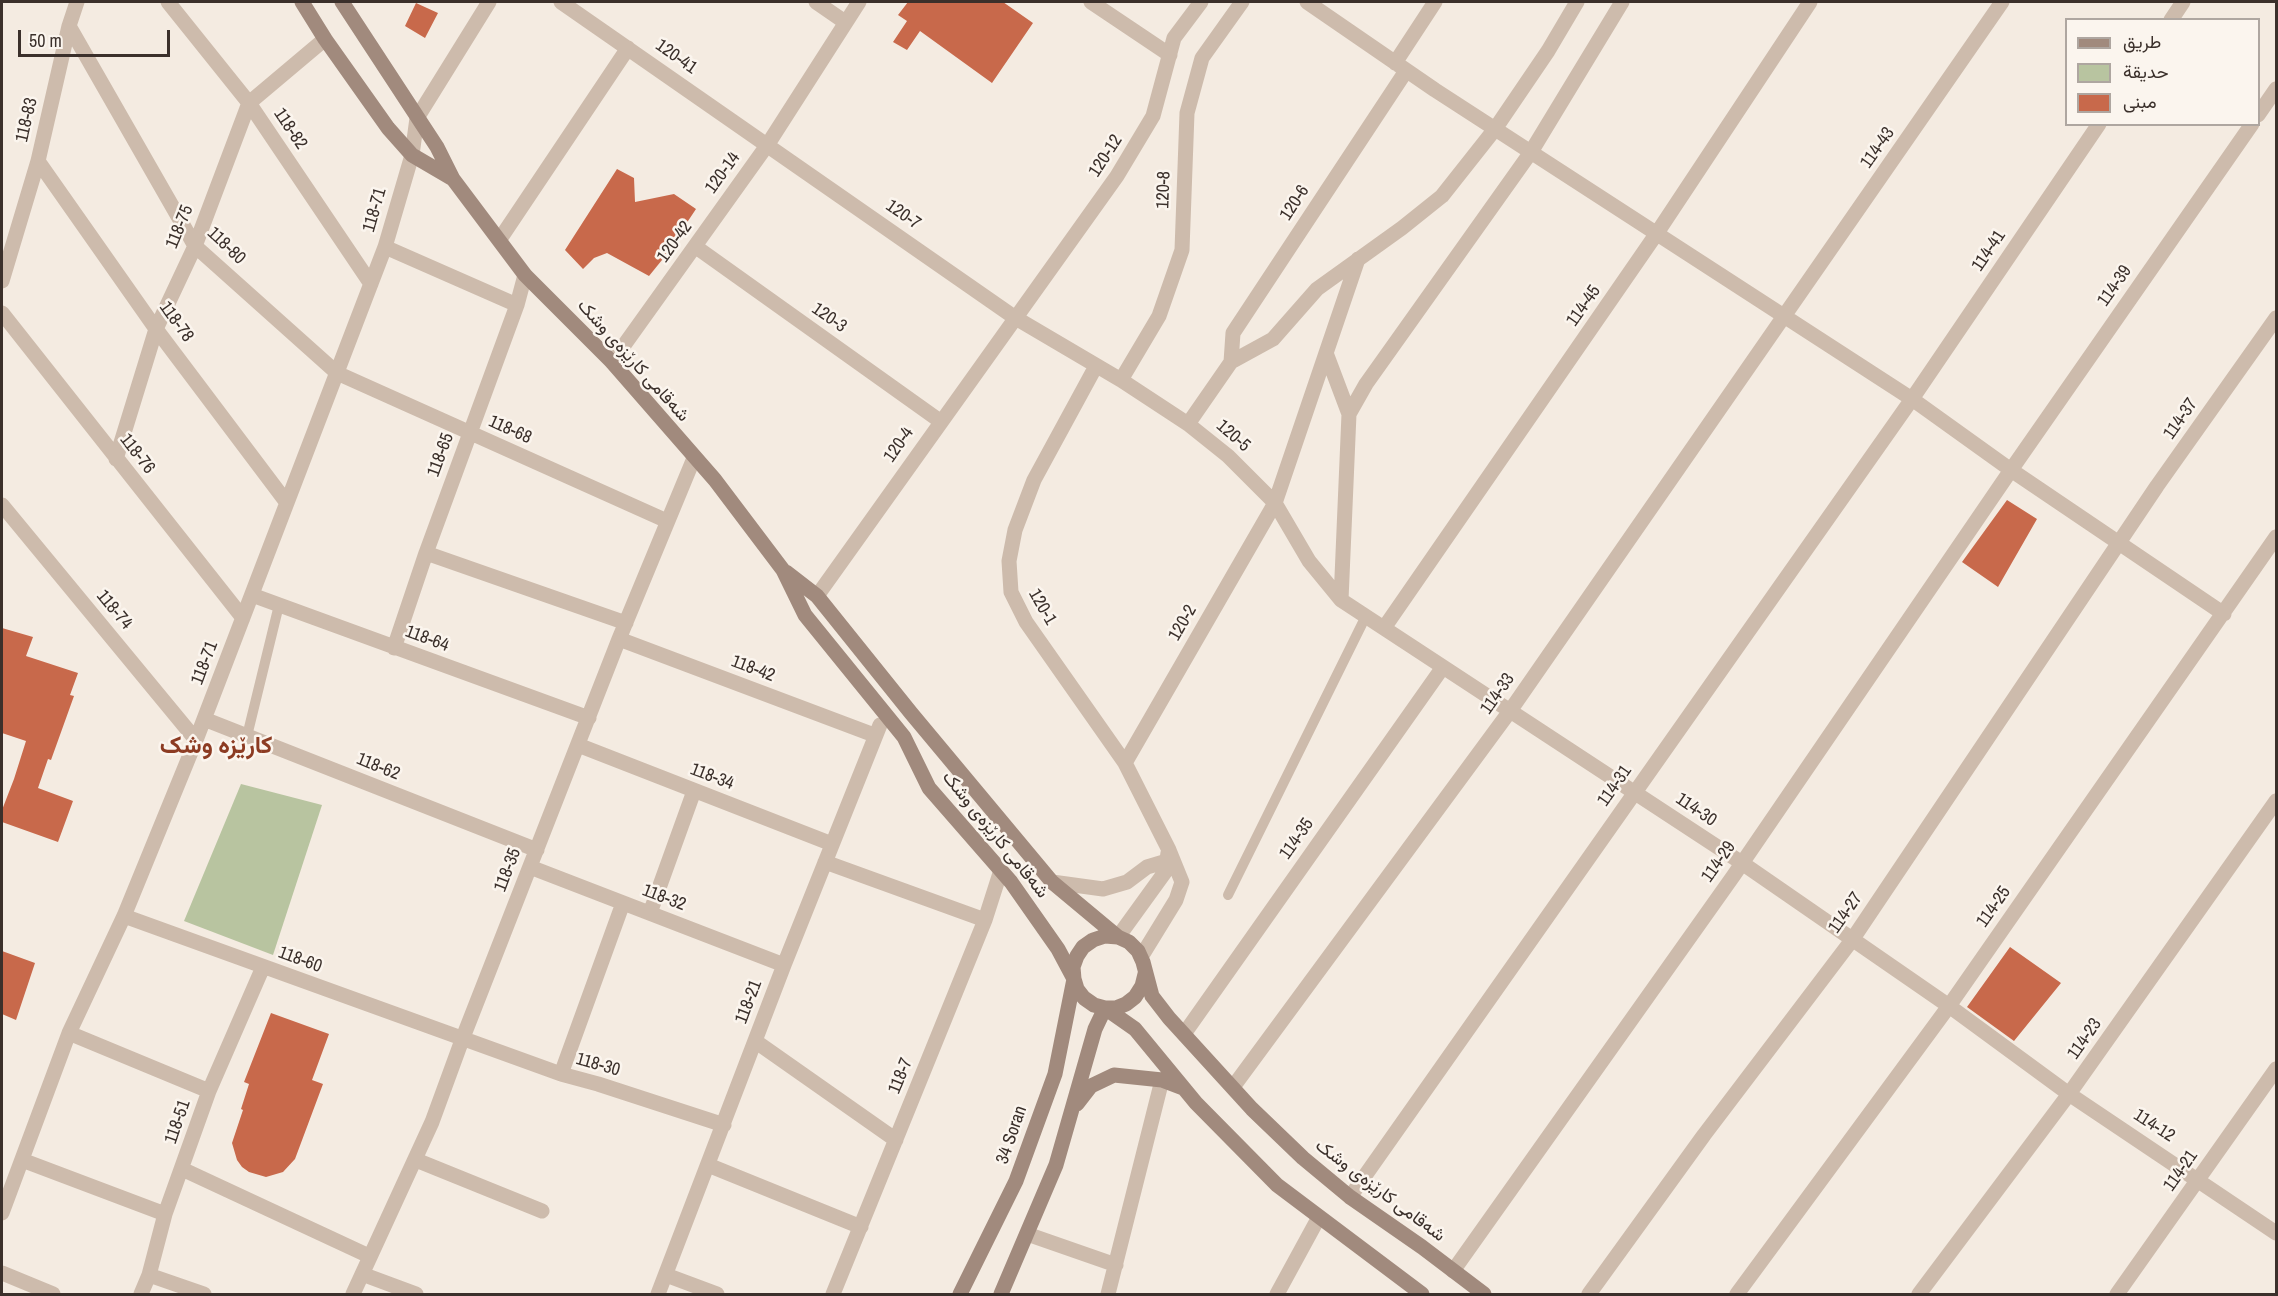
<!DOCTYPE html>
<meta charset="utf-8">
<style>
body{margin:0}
#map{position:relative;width:2278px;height:1296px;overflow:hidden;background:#f4ebe1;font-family:"Archivo Narrow",Vazirmatn,sans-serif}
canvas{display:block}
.frame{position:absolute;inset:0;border:3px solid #3b302b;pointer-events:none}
.legend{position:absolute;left:2065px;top:18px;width:195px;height:108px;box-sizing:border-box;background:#fbf5ee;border:2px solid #aea6a0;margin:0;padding:8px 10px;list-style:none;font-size:18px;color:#3b302b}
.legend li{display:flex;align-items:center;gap:12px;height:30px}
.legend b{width:30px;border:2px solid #aea6a0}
.scale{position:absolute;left:18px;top:30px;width:152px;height:27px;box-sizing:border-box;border:3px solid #3b302b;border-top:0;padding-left:8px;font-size:18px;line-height:21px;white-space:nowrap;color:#3b302b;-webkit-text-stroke:4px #fbf5ee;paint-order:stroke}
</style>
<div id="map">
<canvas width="2278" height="1296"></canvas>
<div class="frame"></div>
<ul class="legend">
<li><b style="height:8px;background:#a18a7d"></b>طريق</li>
<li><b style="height:16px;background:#b8c4a0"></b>حديقة</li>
<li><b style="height:16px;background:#c8694b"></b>مبنى</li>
</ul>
<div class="scale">50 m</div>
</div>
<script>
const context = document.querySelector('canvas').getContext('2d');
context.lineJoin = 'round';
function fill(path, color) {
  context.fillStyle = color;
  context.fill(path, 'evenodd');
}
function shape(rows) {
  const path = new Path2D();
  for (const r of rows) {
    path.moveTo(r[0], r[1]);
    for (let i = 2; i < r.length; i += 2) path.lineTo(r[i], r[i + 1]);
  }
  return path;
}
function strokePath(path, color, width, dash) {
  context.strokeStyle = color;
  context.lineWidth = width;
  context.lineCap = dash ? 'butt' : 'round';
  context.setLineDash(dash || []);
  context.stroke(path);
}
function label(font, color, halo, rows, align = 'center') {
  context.font = font + ' "Archivo Narrow",Vazirmatn,sans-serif';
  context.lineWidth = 5;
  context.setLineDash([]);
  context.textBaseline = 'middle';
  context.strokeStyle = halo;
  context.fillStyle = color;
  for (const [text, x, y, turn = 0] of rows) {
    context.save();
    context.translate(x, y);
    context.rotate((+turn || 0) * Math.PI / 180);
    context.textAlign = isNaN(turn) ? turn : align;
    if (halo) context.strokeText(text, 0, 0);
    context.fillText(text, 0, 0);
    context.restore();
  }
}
const green = shape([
 [241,784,322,805,273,955,184,921]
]);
const building = shape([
 [908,2,1003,2,1033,23,992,83,920,31,907,50,893,42,907,21,898,15],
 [416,3,438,13,425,38,405,26],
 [617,169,634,178,635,202,674,194,696,209,662,260,649,276,607,253,594,258,583,269,565,250],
 [2007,500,2037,519,1998,587,1962,562],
 [2,628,33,637,26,656,78,673,70,695,74,696,51,760,48,759,38,788,73,801,58,842,2,822,2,810,14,779,26,741,2,733],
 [2010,947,2061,983,2014,1041,1967,1007],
 [2,951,35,963,16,1020,2,1014],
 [271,1013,329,1034,312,1080,323,1084,295,1159,283,1172,266,1177,249,1172,242,1167,237,1160,232,1143,243,1110,241,1109,249,1084,244,1082]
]);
const service = shape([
 [247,736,279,605],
 [1228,895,1366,616]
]);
const minor = shape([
 [168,2,249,103,371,284],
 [561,2,1014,317,1121,380,1188,424,1228,456,1275,503,1309,561,1341,600,1742,863,1949,1006,2069,1094,2276,1233],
 [816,2,845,22],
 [1091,2,1170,55],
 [1307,2,1435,90,1912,399,2011,470,2224,614],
 [2171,20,2183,2],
 [69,26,195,246,337,373,667,521],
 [1395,63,1435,2],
 [2258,115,2276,89],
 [38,161,156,329,287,503],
 [500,239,628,48],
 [385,247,517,305],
 [696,247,940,421],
 [2,281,38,161,69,26,77,2],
 [2,313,243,618],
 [1326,353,1349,414],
 [612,362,768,144,859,2],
 [1231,362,1233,333,1406,71],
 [1096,366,1034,480,1015,530,1009,561,1011,592,1026,622,1125,763,1169,850,1182,882,1176,900,1141,957],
 [1121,380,1159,316,1182,250,1187,113,1202,58,1242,2],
 [1188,424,1231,362,1273,339,1317,289,1402,228,1442,196,1495,129,1548,51,1577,2],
 [116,459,156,329,195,246,249,103,325,39],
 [2,505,196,740],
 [426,553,626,623],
 [252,595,589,718],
 [817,596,1117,176,1153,116,1174,38,1201,2],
 [1341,600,1349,414,1366,384,1531,152,1622,2],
 [1384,628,1657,233,1810,2],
 [619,639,874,735],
 [394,648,426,553,517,305,525,275],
 [204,719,537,850],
 [578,745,832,844],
 [1125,763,1275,503,1358,259],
 [825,862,985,920],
 [530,867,784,965],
 [1052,882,1103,889,1127,882,1147,867,1167,861],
 [650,913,694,791],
 [124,916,561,1074,598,1084,724,1125],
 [1118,937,1165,872,1168,853],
 [69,1033,209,1091],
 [1184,1034,1443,667],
 [755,1041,896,1140],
 [561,1074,623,903],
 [1233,1087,1510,711,2002,2],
 [22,1160,165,1214],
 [416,1160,542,1211],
 [708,1165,861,1227],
 [182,1169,369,1256],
 [1350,1197,1912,399,2099,124],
 [2,1213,69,1033,124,916,196,740,385,247,412,155,417,118,489,2],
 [1027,1234,1116,1265],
 [1453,1271,1734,875,2011,470,2252,124],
 [2,1273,53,1294],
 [362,1274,416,1294],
 [149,1275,204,1294],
 [666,1275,717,1294],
 [141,1294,149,1275,165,1214,209,1091,263,967],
 [353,1294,432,1122,462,1040,619,639,694,458],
 [658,1294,784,965,880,725],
 [833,1294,985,920,1001,870],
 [1108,1294,1162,1080],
 [1277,1294,1319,1217],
 [1589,1294,1704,1135,1852,940,2157,486,2276,318],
 [1737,1294,1949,1006,2276,537],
 [1919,1294,2069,1094,2276,801],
 [2117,1294,2276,1069]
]);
const secondary = shape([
 [302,2,325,39,388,128,412,155,453,179],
 [342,2,437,147,453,179,525,275,612,362,715,480,783,570,805,615,904,737,929,788,1011,882,1058,949,1074,979,1055,1074,1016,1181,960,1294],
 [786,572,817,596,911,713,1052,882,1118,937],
 [1145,974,1142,986,1135,997,1126,1004,1116,1008,1105,1008,1094,1005,1084,998,1077,989,1074,979,1073,967,1077,956,1083,947,1093,940,1105,936,1118,937,1129,942,1138,951,1143,962,1152,996,1169,1018,1252,1109,1303,1158,1350,1197,1422,1247,1484,1294],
 [1077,1104,1091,1086,1114,1075,1162,1080,1183,1088],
 [1001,1294,1056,1165,1095,1029,1105,1008,1135,1029,1196,1103,1277,1185,1422,1294]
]);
const streetNames = [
 ["120-41",676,57,35],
 ["118-83",27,120,-77],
 ["118-82",290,129,56],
 ["114-43",1878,148,-55],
 ["120-12",1106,156,-57],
 ["120-14",723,173,-54],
 ["120-8",1164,190,-88],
 ["120-6",1295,203,-57],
 ["118-71",375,210,-74],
 ["120-7",903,215,35],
 ["118-75",180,227,-68],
 ["120-42",675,242,-54],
 ["118-80",226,246,44],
 ["114-41",1989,251,-56],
 ["114-39",2115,286,-55],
 ["114-45",1584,306,-55],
 ["120-3",829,318,35],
 ["118-78",176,322,54],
 ["شەقامی کارێزەی وشک",633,361,48],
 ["114-37",2181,419,-55],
 ["118-68",510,430,24],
 ["120-5",1233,436,41],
 ["120-4",899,445,-55],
 ["118-76",137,454,52],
 ["118-65",441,455,-70],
 ["120-1",1042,607,60],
 ["118-74",114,610,50],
 ["120-2",1183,623,-60],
 ["118-64",427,639,20],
 ["118-71",205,663,-69],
 ["118-42",753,669,21],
 ["114-33",1498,694,-55],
 ["118-62",378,767,22],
 ["118-34",712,777,21],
 ["114-31",1615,786,-55],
 ["114-30",1696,810,34],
 ["شەقامی کارێزەی وشک",995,835,51],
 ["114-35",1297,839,-55],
 ["114-29",1719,862,-55],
 ["118-35",508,870,-69],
 ["118-32",664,898,21],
 ["114-25",1994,907,-55],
 ["114-27",1846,913,-55],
 ["118-60",300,960,20],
 ["118-21",749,1002,-69],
 ["114-23",2085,1039,-55],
 ["118-30",598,1065,16],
 ["118-7",901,1076,-68],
 ["118-51",178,1122,-71],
 ["114-12",2154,1126,33],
 ["34 Soran",1012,1135,-71],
 ["114-21",2181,1171,-55],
 ["شەقامی کارێزەی وشک",1380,1191,37]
];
const districtNames = [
 ["کارێزە وشک",216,747]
];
fill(green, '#b8c4a0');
fill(building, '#c8694b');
strokePath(service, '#cdbbac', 10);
strokePath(minor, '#cdbbac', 15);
strokePath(secondary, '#a18a7d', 15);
label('18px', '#3b302b', '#fbf5ee', streetNames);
label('bold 24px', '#8c3b22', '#fbf5ee', districtNames);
</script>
